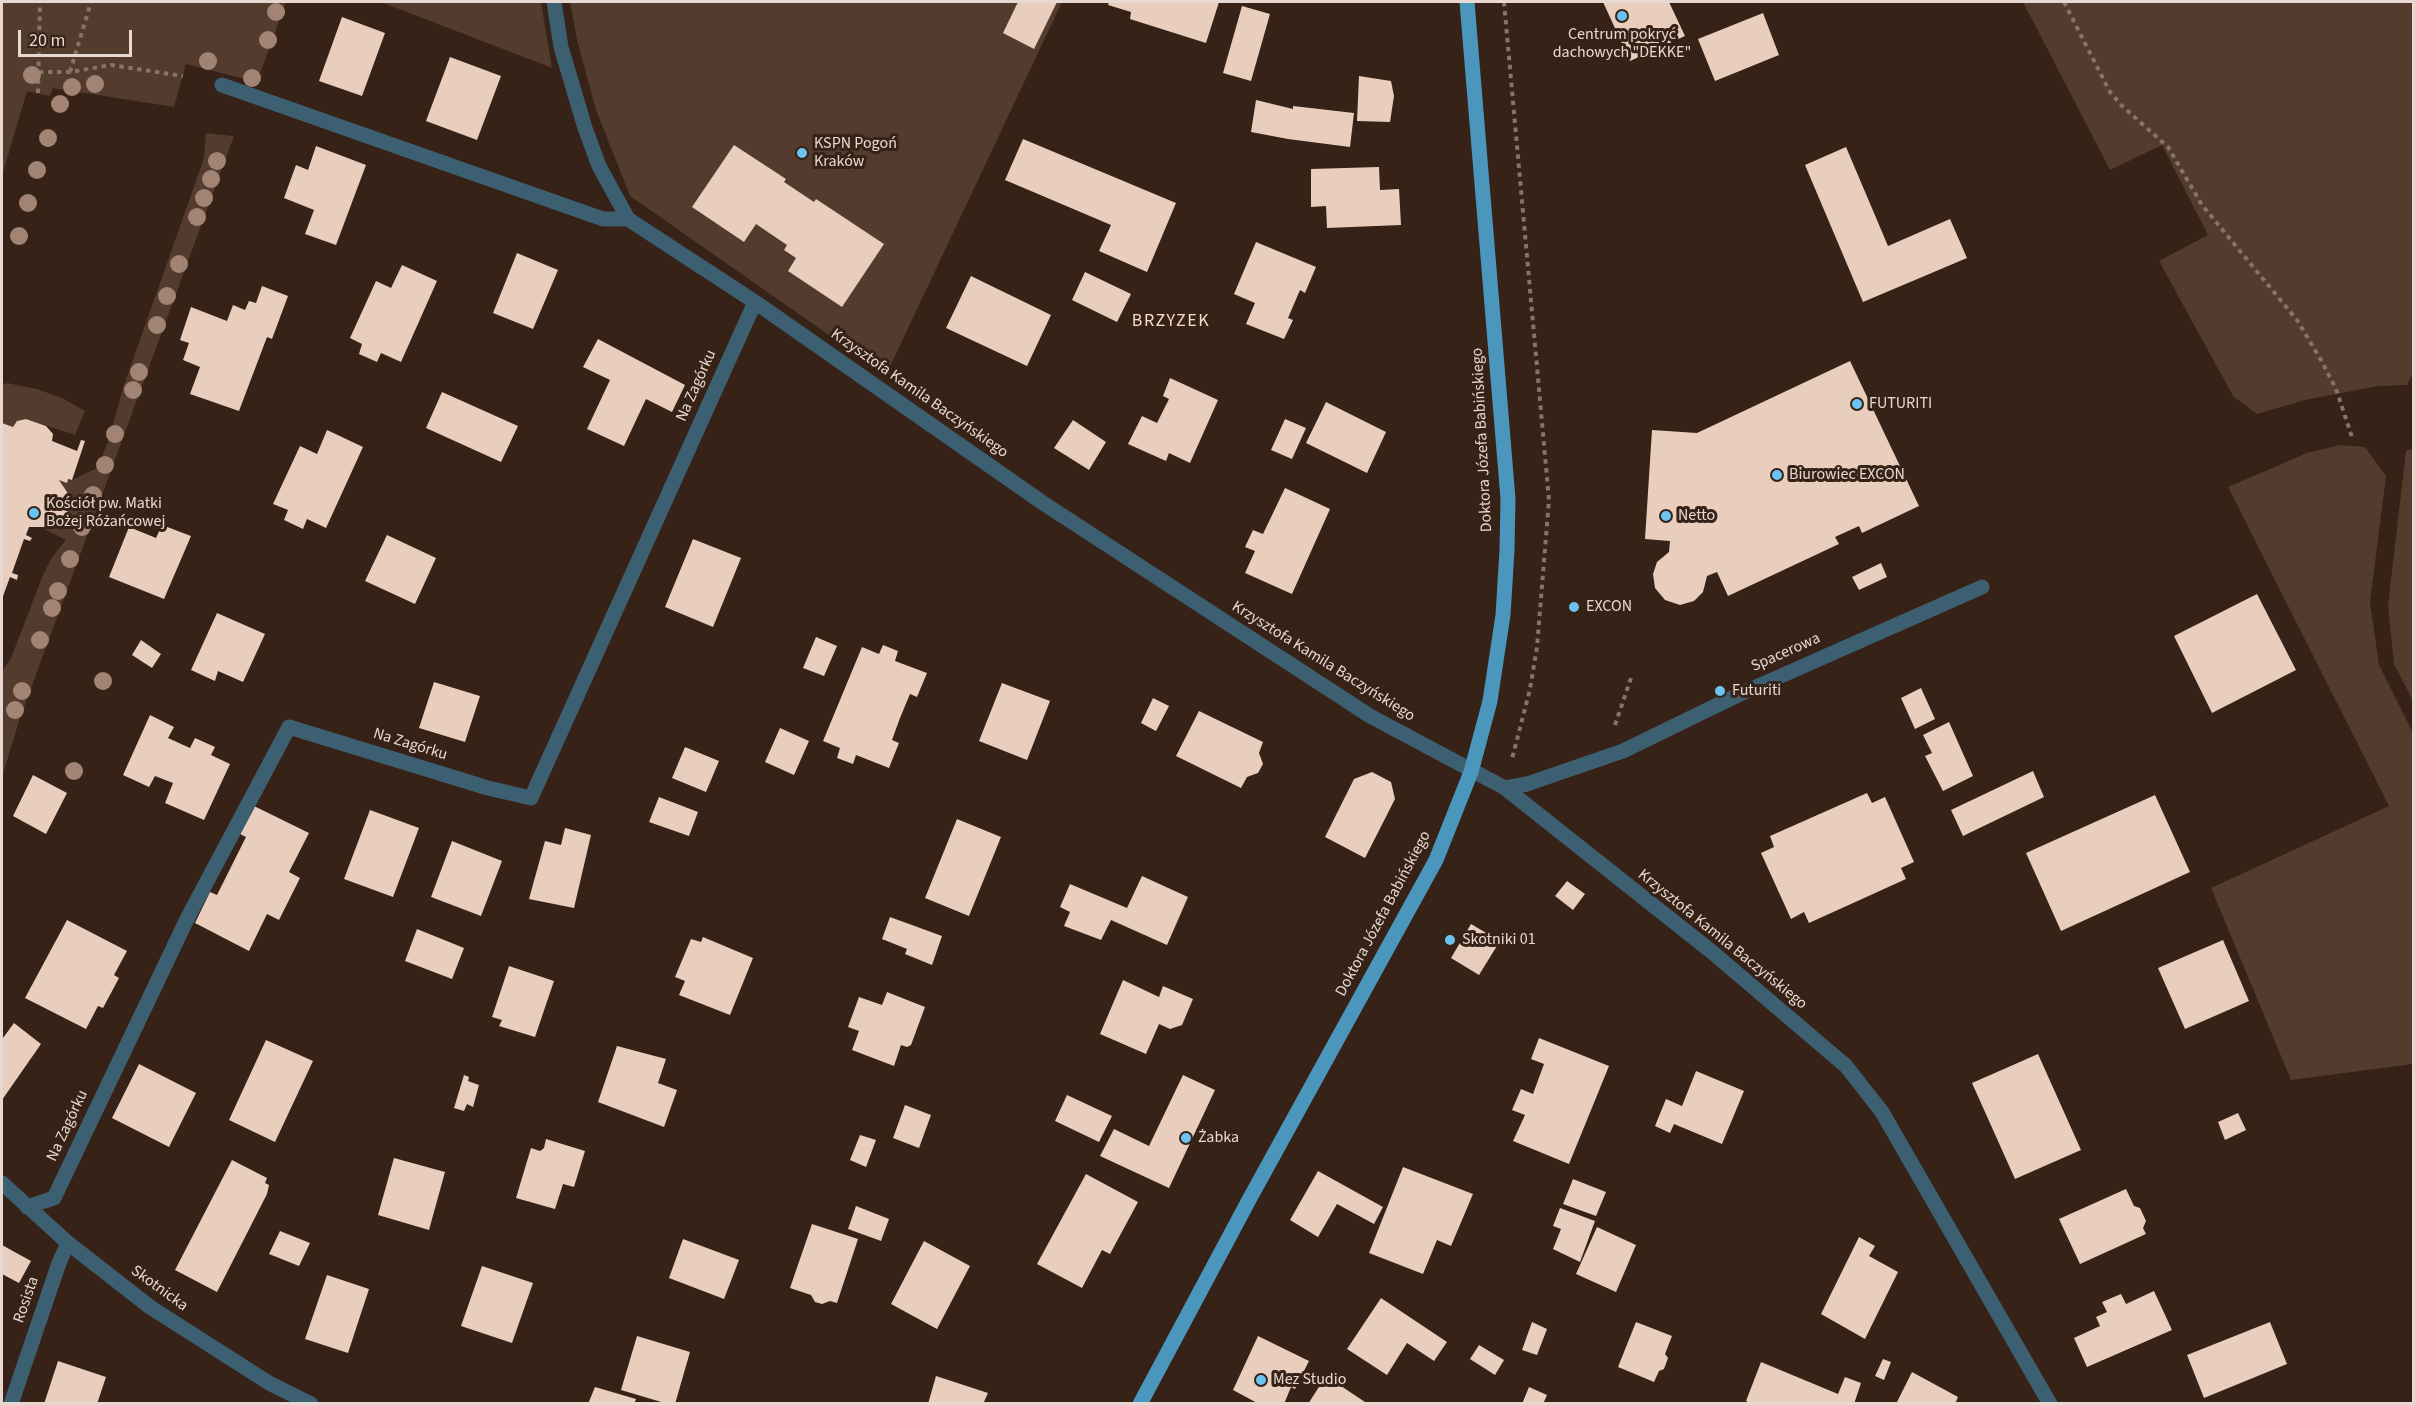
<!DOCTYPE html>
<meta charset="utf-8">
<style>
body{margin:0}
#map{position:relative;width:2415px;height:1405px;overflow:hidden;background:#362216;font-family:"Source Sans 3",sans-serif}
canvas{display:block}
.frame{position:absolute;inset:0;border:3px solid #e7d9d1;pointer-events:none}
.scale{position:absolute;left:18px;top:30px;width:114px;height:27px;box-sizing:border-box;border:3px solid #e7d9d1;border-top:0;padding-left:8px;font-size:18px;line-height:21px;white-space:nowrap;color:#e7d9d1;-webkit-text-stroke:4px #362216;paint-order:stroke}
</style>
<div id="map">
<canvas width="2415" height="1405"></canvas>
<div class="frame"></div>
<div class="scale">20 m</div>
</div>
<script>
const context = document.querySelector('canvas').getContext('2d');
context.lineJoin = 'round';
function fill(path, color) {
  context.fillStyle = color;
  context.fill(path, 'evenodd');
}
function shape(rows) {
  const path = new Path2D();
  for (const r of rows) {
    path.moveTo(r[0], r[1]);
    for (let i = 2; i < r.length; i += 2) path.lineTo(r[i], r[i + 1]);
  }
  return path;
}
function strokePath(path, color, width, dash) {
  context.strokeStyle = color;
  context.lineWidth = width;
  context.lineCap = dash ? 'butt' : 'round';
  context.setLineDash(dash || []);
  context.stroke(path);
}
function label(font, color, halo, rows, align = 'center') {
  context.font = font + ' "Source Sans 3",sans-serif';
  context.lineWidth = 6;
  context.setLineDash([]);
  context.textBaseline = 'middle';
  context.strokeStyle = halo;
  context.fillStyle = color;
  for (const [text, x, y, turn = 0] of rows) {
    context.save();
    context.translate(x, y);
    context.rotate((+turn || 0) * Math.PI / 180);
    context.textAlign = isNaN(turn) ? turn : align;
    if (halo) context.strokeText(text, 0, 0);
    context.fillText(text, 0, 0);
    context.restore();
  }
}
const green = shape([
 [2,2,286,2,257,82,186,64,174,107,53,88,50,96,27,91,2,176],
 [381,2,541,2,552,68],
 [570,2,1062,2,886,375,630,196,596,110,577,40],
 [2023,2,2413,2,2414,371,2407,385,2378,386,2305,400,2257,414,2233,396,2159,261,2208,235,2162,145,2110,170],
 [206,133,234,136,20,718,2,777,2,671,11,658,43,575,52,557,66,540,44,529,52,527,64,519,70,507,69,495,59,480,72,480,97,468,108,442,124,385,204,158],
 [7,383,37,389,62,398,85,411,75,435,26,419,17,421,13,427,2,423,2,385],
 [2340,445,2365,447,2386,476,2370,602,2379,665,2413,733,2413,1064,2291,1080,2211,888,2389,806,2228,487,2307,453],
 [2413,448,2414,448,2413,701,2394,664,2388,605,2406,451]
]);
const building = shape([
 [1018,2,1057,2,1034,49,1003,33],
 [1109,2,1219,2,1206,43,1130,19,1131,12,1108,5],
 [1603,2,1669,2,1685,36,1630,61],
 [1242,6,1270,14,1251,81,1223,73],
 [1763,13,1779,55,1715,81,1698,39],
 [342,17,385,33,362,96,319,81],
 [450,57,501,76,477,140,426,121],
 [1359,76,1391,81,1394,96,1390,122,1357,121],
 [1256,100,1293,109,1293,106,1354,113,1350,147,1288,139,1251,132],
 [1023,139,1176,203,1147,272,1099,251,1111,225,1005,180],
 [734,145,786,179,784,182,814,202,816,199,884,244,842,307,788,271,796,258,784,250,787,245,756,224,744,242,692,207],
 [316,146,366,165,336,245,305,234,314,210,284,198,296,165,308,170],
 [1846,147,1888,246,1950,219,1967,258,1863,302,1805,165],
 [1379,167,1380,190,1399,189,1401,225,1327,228,1326,206,1311,207,1311,169],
 [1256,242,1316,267,1305,293,1300,290,1288,318,1293,320,1284,339,1246,324,1255,303,1234,294],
 [517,253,558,270,533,329,493,313],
 [402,265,437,281,401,362,381,353,377,362,359,354,362,344,350,338,376,281,391,288],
 [1085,272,1131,294,1117,322,1072,300],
 [971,276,1051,315,1027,366,946,328],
 [262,286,288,296,272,339,267,337,239,411,190,394,200,367,183,360,189,343,180,340,191,307,227,321,233,305,245,310,249,301,256,303],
 [598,339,685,385,672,412,646,399,624,446,587,429,610,380,583,367],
 [1850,361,1919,506,1862,533,1859,526,1835,537,1839,544,1728,596,1717,572,1707,576,1703,592,1694,601,1680,605,1665,600,1655,588,1653,574,1657,562,1669,552,1670,541,1645,539,1652,430,1697,433],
 [1170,378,1218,400,1190,463,1169,453,1166,461,1128,444,1142,416,1157,423,1169,399,1163,396],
 [442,392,518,426,501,462,426,428],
 [1326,402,1386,432,1367,473,1306,443],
 [26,419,46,426,53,434,52,441,77,451,81,440,85,441,72,480,68,479,67,483,59,480,69,495,70,506,64,519,52,527,29,527,26,535,32,538,30,541,24,539,12,573,18,575,17,580,10,577,2,599,2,423,13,427,17,421],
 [1285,419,1306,428,1292,459,1271,450],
 [1073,420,1106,442,1089,470,1054,448],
 [327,430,363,447,326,528,307,519,303,529,284,520,288,510,273,504,300,446,317,454],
 [1285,488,1330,509,1292,594,1245,573,1255,551,1245,547,1253,530,1263,534],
 [162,525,191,536,164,599,109,577,129,527,156,538],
 [387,535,436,558,415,604,365,581],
 [693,539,741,558,713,627,665,607],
 [1881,563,1887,577,1859,590,1852,577],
 [2257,594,2296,670,2212,713,2174,636],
 [217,613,265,634,243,682,218,671,215,681,191,670],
 [816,637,837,646,824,676,803,668],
 [141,640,161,654,152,668,132,655],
 [883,645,898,651,895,661,927,673,917,697,910,694,900,718,892,740,899,743,889,768,856,755,853,764,837,758,840,748,823,741,862,647,879,654],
 [434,682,480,696,465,742,419,728],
 [1002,683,1050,701,1027,760,979,741],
 [1921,688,1935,719,1915,729,1901,698],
 [1153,698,1169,706,1156,731,1141,723],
 [1199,711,1263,742,1259,753,1263,764,1258,773,1247,777,1241,788,1176,756],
 [150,715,174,727,168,738,190,748,195,738,215,747,211,755,230,764,204,820,165,803,173,783,155,776,149,787,123,775],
 [1949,722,1973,776,1943,791,1925,756,1932,753,1923,735],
 [780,728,809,741,794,775,765,762],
 [685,747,719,761,706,792,672,778],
 [2033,771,2044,797,1963,836,1951,810],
 [1372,772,1391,782,1395,799,1365,858,1325,837,1354,779],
 [33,775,67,793,46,834,13,816],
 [1867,793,1872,803,1885,797,1914,862,1901,868,1906,879,1809,923,1804,912,1791,919,1761,853,1774,847,1770,836],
 [2155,795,2190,872,2061,931,2026,853],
 [659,797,698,812,689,836,649,822],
 [254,806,309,833,289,872,300,878,279,920,267,914,249,951,195,923,210,892,217,895,246,837,240,834],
 [370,810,419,828,393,897,344,879],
 [957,819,1001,837,969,916,925,898],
 [565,828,591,835,574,908,529,899,545,841,561,845],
 [452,841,502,861,481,916,431,897],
 [1142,876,1188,897,1167,945,1111,920,1101,940,1064,926,1070,912,1060,907,1070,884,1127,908],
 [1567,881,1585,894,1573,910,1555,896],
 [890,917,942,936,932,965,905,954,907,949,882,939],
 [67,920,127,951,114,975,119,978,103,1008,98,1006,86,1029,25,998],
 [1471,924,1500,941,1479,975,1451,958],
 [417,929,464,948,452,979,405,961],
 [703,937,753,958,730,1015,679,995,685,981,675,977,691,939,701,942],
 [2223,940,2249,1001,2185,1029,2158,968],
 [509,966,554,981,535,1037,499,1026,502,1020,492,1017],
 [1123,980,1159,997,1163,986,1193,999,1182,1025,1170,1029,1159,1024,1146,1054,1100,1034],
 [887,992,925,1007,911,1045,907,1047,901,1045,894,1066,852,1050,859,1031,848,1027,859,997,882,1005],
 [14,1023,41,1044,2,1100,2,1037,3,1038],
 [1539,1038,1609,1066,1569,1164,1513,1141,1525,1115,1512,1110,1521,1089,1533,1094,1544,1064,1531,1059],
 [266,1040,313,1061,275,1142,229,1120],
 [617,1046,666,1059,658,1083,677,1090,664,1127,598,1102],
 [2038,1054,2081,1150,2015,1179,1972,1083],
 [139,1064,196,1093,169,1147,112,1118],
 [1696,1071,1744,1091,1722,1144,1674,1124,1670,1133,1655,1126,1666,1099,1682,1106],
 [464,1075,469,1077,468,1081,479,1085,473,1107,467,1104,464,1111,454,1108],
 [1183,1075,1215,1090,1169,1188,1100,1156,1114,1129,1149,1146],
 [1067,1095,1112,1116,1099,1142,1055,1121],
 [905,1105,931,1115,919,1148,893,1138],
 [2238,1113,2246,1130,2225,1140,2218,1122],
 [860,1135,876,1140,866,1167,850,1160],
 [546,1139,585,1151,574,1187,563,1184,555,1209,516,1198,531,1148,540,1151,544,1148],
 [394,1158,445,1172,429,1230,378,1215],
 [232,1160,267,1178,265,1183,269,1185,267,1194,217,1292,175,1270],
 [1403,1167,1473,1194,1451,1246,1437,1240,1423,1274,1369,1253],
 [1318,1171,1383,1207,1374,1224,1337,1204,1318,1237,1290,1220],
 [1086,1174,1138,1202,1110,1254,1102,1250,1082,1288,1037,1264],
 [1573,1179,1606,1192,1596,1216,1563,1204],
 [2126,1189,2134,1206,2140,1208,2146,1221,2143,1228,2146,1234,2080,1264,2059,1219],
 [856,1206,889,1219,881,1241,848,1229],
 [1560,1208,1595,1221,1580,1262,1553,1249,1561,1229,1553,1226],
 [812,1224,858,1239,837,1303,830,1301,822,1304,815,1302,811,1295,790,1288],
 [1597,1227,1636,1245,1616,1292,1576,1274],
 [280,1231,310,1243,299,1266,269,1254],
 [1859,1237,1875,1246,1869,1256,1898,1272,1865,1339,1821,1314],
 [683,1239,739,1260,724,1299,669,1278],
 [924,1241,970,1266,937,1329,891,1304],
 [2,1245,31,1261,19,1283,2,1274],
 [482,1266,533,1283,512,1343,461,1326],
 [327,1275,369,1289,348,1353,305,1339],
 [2154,1291,2172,1330,2087,1367,2074,1338,2100,1326,2096,1317,2107,1312,2102,1302,2121,1294,2126,1304],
 [1381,1298,1447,1342,1434,1361,1407,1343,1387,1375,1347,1349],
 [1532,1322,1547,1329,1537,1355,1522,1350],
 [1636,1322,1672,1336,1665,1354,1668,1358,1664,1369,1659,1371,1654,1382,1618,1367],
 [2270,1322,2287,1364,2204,1398,2187,1355],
 [637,1336,690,1352,675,1404,668,1404,621,1390],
 [1258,1336,1309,1361,1295,1389,1291,1387,1284,1404,1259,1404,1233,1390],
 [1479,1345,1504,1360,1495,1375,1470,1359],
 [1883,1359,1891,1362,1884,1380,1875,1376],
 [58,1361,106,1377,97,1404,44,1404],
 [1761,1362,1838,1394,1845,1377,1861,1383,1854,1404,1752,1404,1746,1401],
 [1912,1372,1958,1397,1955,1404,1896,1404],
 [936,1376,988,1393,983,1404,928,1404],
 [1326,1376,1368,1404,1308,1404],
 [595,1387,636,1399,634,1404,588,1404],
 [1529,1387,1547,1395,1543,1404,1522,1404]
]);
const path = shape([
 [1504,2,1549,500,1537,647,1530,689,1512,759],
 [2064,2,2110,92,2122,106,2168,147,2202,205,2297,320,2321,360,2336,389,2352,437],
 [39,72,70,72,111,65,183,76],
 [70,72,91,2],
 [38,93,40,2],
 [1615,725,1631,678]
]);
const minor = shape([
 [554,2,561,47,585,128,599,166,628,219,755,302,1043,503,1370,716,1505,788,1712,952,1846,1066,1882,1112,2050,1404],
 [222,85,603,219,628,219],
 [1505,788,1527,784,1623,751,1738,695,1982,587],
 [2,1183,68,1243,150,1307,269,1383,311,1404],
 [27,1207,54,1198,188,917,289,727,488,788,531,798,755,302],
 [11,1404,59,1263,68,1243]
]);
const major = shape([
 [1140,1404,1250,1198,1436,860,1471,772,1490,701,1503,615,1507,550,1508,499,1467,2]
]);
const trees = [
 [276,12],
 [268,40],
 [208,61],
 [32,75],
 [252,78],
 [95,84],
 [72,87],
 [60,104],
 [48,138],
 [217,161],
 [37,170],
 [211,179],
 [204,198],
 [28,203],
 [197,217],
 [19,236],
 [179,264],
 [167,296],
 [157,325],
 [139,372],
 [133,390],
 [115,434],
 [105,465],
 [93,495],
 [82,527],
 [70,559],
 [58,591],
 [52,608],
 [40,640],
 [103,681],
 [22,691],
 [15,710],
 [74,771]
];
const markers = [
 [1622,16,6,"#6bc3f2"],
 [802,153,6,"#6bc3f2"],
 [1857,404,6,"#6bc3f2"],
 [1777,475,6,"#6bc3f2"],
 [34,513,6,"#6bc3f2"],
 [1666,516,6,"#6bc3f2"],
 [1574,607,6,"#6bc3f2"],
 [1720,691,6,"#6bc3f2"],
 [1450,940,6,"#6bc3f2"],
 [1186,1138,6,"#6bc3f2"],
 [1261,1380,6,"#6bc3f2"]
];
const poiNames = [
 ["Centrum pokryć",1622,35,"center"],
 ["dachowych \"DEKKE\"",1622,53,"center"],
 ["KSPN Pogoń",814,144],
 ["Kraków",814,162],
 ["FUTURITI",1869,404],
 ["Biurowiec EXCON",1789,475],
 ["Kościół pw. Matki",46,504],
 ["Bożej Różańcowej",46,522],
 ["Netto",1678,516],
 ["EXCON",1586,607],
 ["Futuriti",1732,691],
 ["Skotniki 01",1462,940],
 ["Żabka",1198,1138],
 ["Mez Studio",1273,1380]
];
const streetNames = [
 ["Na Zagórku",697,386,-66],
 ["Krzysztofa Kamila Baczyńskiego",919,394,35],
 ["Doktora Józefa Babińskiego",1483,440,-93],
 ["Spacerowa",1786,653,-24],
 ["Krzysztofa Kamila Baczyńskiego",1323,662,32],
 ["Na Zagórku",410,745,17],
 ["Doktora Józefa Babińskiego",1384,914,-62],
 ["Krzysztofa Kamila Baczyńskiego",1722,940,39],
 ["Na Zagórku",68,1126,-65],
 ["Skotnicka",159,1289,36],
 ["Rosista",27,1300,-71]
];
const neighbourhoodNames = [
 ["BRZYZEK",1171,322]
];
fill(green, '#533b2e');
fill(building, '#e9cebe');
strokePath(path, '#85746a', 4, [4.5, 4.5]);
strokePath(minor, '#3d5f72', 15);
strokePath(major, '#4a96bd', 15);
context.fillStyle = '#a28474';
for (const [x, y] of trees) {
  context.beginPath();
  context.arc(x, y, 9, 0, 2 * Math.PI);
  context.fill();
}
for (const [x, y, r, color] of markers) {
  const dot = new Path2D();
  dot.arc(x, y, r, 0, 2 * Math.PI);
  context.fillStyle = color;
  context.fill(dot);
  strokePath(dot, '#362216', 2);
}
label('16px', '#e7d9d1', '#362216', poiNames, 'left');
label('16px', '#e7d9d1', '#362216', streetNames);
context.letterSpacing = '1.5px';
label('18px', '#f8dccd', '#362216', neighbourhoodNames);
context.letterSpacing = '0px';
</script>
